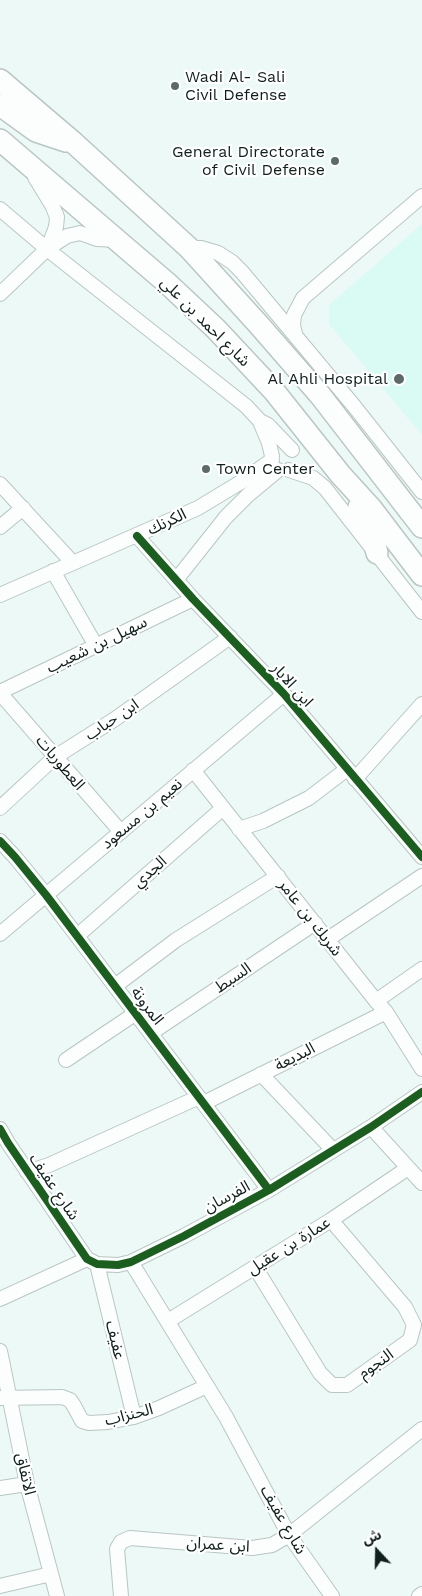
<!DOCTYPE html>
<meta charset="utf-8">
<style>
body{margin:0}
#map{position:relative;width:422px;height:1596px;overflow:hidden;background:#ecf9f6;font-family:"Work Sans","Noto Sans Arabic",sans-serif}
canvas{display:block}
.north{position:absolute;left:352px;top:1526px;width:50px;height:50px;-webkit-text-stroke:4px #fff;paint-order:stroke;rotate:339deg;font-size:14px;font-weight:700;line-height:20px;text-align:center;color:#0f1f1c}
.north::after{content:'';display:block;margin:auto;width:18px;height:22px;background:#0f1f1c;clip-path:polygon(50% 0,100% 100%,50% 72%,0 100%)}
</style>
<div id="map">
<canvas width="422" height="1596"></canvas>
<div class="north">ش</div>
</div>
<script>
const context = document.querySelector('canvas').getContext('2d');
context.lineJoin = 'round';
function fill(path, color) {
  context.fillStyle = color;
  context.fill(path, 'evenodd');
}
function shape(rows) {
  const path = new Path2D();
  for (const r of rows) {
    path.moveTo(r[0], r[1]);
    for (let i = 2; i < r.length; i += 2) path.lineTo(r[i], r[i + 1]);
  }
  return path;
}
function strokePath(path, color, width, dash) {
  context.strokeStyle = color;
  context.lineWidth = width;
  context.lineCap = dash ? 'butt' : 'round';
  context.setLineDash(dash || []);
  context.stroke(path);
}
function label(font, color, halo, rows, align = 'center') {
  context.font = font + ' "Work Sans","Noto Sans Arabic",sans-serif';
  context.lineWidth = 4.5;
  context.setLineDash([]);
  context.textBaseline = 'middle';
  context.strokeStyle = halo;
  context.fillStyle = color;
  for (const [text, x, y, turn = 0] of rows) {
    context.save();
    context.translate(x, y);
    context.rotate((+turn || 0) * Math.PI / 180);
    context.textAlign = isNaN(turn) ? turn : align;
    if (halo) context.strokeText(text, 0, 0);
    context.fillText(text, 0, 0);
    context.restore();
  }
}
const built = shape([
 [422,224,422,435,329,324,329,305]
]);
const street = shape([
 [35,177,52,205,57,217,56,227,48,248],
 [0,209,47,249,246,406,260,421,268,425,292,450],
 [189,248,201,248,218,253,232,262,242,272,354,406,422,492],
 [0,294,47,249,67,236,80,233,97,239,118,240],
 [295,334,293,325,294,315,303,298,422,196],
 [261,424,269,443,272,456],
 [289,470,313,478,325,488,422,612],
 [0,484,73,563],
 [0,527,23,508],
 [137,536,193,599,284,694,422,857],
 [53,571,96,646],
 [176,580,226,517,248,495,278,470],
 [0,595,198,508,241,482,272,460],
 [0,692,193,599],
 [0,693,121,832],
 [193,770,376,1001,386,1012,422,1069],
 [355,779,422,704],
 [0,808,55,757,115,719,230,637],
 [239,829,263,821,309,798,347,769],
 [0,841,15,857,46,895,269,1190],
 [0,934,284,694],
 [77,936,223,808],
 [328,939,422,876],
 [115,986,176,940,278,876],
 [376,1001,422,969],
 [151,1033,315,923],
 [66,1060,136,1013],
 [261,1074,333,1150],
 [204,1103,386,1012],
 [371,1127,422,1183],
 [0,1129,8,1143,87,1259,97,1264,118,1265,131,1262,184,1236,269,1190,371,1127,422,1092],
 [27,1172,49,1165,199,1097],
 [131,1262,226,1417,289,1535,332,1596],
 [97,1264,134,1417],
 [255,1267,320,1373,332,1385,347,1385,410,1340,414,1325,405,1307,331,1220],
 [0,1299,87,1259],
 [168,1321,331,1220,408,1168],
 [0,1351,27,1484,57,1596],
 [1,1398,62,1397,70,1400,74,1406,82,1421,89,1423,108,1422,134,1417,159,1408,207,1386],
 [0,1488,27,1484],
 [0,1586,51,1574],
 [121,1596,117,1549,121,1542,130,1538,252,1548,272,1545,289,1535,422,1429],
 [419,1596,422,1594]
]);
const primary = shape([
 [0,80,74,143,189,248,259,325,320,395,422,527],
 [0,105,36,131,66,141],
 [0,140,167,283,216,329,274,391,340,474,371,508,422,575],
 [359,507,372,534,377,553]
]);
const cycleway = shape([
 [137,536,193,599,284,694,422,857],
 [0,841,15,857,46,895,269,1190],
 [0,1129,8,1143,87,1259,97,1264,118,1265,131,1262,184,1236,269,1190,371,1127,422,1092]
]);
const markers = [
 [175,86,5,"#5c6b68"],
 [335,161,5,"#5c6b68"],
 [399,379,6,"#5c6b68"],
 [206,469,5,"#5c6b68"]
];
const poiNames = [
 ["Wadi Al- Sali",185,77],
 ["Civil Defense",185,95],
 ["General Directorate",325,152,"right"],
 ["of Civil Defense",325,170,"right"],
 ["Al Ahli Hospital",388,379,"right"],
 ["Town Center",216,469]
];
const streetNames = [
 ["شارع احمد بن علي",205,322,45],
 ["الكرنك",167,522,-25],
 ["سهيل بن شعيب",97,645,-26],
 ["ابن الابار",292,685,48],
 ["ابن حباب",112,720,-34],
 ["العطوريات",60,763,50],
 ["نعيم بن مسعود",142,814,-40],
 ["الجدي",150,872,-41],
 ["شريك بن عامر",310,918,52],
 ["السبط",233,978,-34],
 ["المرونة",147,1006,53],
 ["البديعة",295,1057,-27],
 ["شارع عفيف",54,1187,56],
 ["الفرسان",227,1197,-28],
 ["عمارة بن عقيل",289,1246,-32],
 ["عفيف",115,1340,76],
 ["النجوم",376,1364,-35],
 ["الحنزاب",129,1415,-14],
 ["الاتفاق",25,1474,77],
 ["شارع عفيف",283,1520,60],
 ["ابن عمران",218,1545,4]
];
fill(built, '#d9fbf3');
strokePath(street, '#b9c6c3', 16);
strokePath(primary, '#b9c6c3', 24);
strokePath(street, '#fcfefe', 14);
strokePath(primary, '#fcfefe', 21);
strokePath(cycleway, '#1b5e20', 8);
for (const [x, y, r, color] of markers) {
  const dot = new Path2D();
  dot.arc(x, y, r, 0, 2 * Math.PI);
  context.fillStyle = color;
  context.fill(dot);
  strokePath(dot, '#fff', 2);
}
label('16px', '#0f1f1c', '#fff', poiNames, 'left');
label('16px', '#0f1f1c', '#fff', streetNames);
</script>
